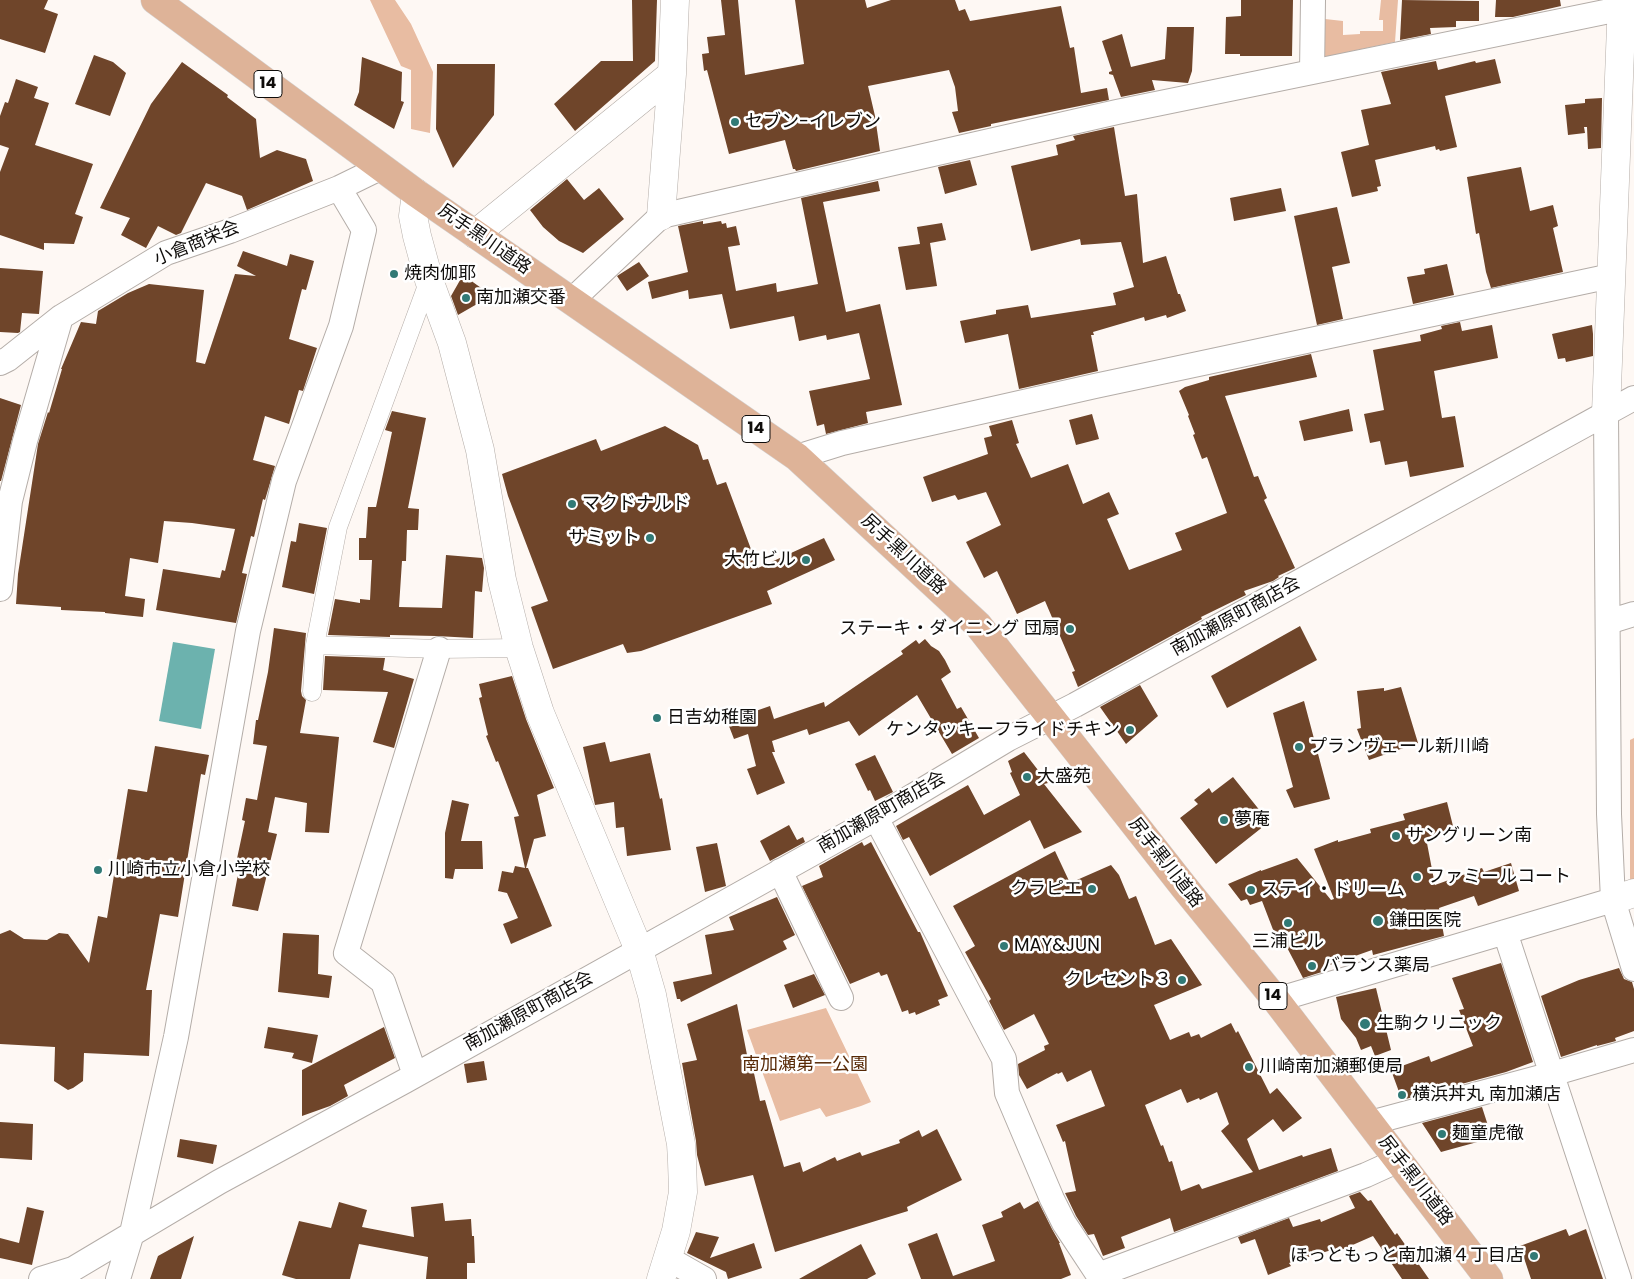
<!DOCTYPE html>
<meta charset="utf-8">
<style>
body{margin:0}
canvas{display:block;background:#fef8f4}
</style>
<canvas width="1634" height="1279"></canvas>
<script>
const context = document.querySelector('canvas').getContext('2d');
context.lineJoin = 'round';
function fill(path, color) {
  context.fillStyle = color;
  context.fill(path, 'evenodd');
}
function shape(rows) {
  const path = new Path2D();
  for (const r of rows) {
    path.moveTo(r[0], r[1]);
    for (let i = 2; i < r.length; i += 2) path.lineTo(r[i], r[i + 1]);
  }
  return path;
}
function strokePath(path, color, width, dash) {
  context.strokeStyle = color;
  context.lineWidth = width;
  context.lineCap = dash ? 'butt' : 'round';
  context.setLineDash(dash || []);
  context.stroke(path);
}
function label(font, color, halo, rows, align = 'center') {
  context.font = font + ' Poppins,"Noto Sans JP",sans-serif';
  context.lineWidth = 5;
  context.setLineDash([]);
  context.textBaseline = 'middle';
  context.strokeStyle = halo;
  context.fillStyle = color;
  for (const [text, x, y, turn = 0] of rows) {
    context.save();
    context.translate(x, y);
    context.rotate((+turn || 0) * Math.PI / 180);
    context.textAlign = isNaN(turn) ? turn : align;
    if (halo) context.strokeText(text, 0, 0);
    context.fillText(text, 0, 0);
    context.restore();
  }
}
const green = shape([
 [370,0,395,0,411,24,433,72,430,133,411,129,411,70,401,66],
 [1381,0,1398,0,1395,42,1324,57,1318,52,1319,27,1325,19,1343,21,1343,35,1360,34,1360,31,1383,31,1383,20,1379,20],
 [1634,738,1634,882,1630,883,1630,740],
 [826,1008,871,1102,861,1106,826,1117,820,1108,780,1121,747,1030]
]);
const water = shape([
 [173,642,215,649,201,729,159,721]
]);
const building = shape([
 [0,0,48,0,44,9,58,14,45,53,0,39],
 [632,0,657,0,655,61,575,131,554,104,601,61,633,61],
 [721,0,738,0,745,75,804,64,795,0,865,0,867,8,891,0,955,0,959,11,965,9,970,21,1061,6,1070,48,1074,47,1081,93,1107,88,1109,100,991,124,991,126,959,133,952,112,958,111,955,87,949,70,868,86,875,116,880,151,796,171,795,169,793,169,785,140,729,154,707,70,704,71,702,54,709,53,707,37,725,35],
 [1241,0,1293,0,1292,56,1240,56,1240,54,1225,54,1226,17,1241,16],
 [1402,0,1479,1,1479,21,1456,21,1456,27,1430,28,1431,34,1400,40],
 [1496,0,1560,0,1561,6,1513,17,1495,17],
 [1167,27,1194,27,1192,71,1188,83,1152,80,1155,90,1121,97,1113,75,1109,74,1109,72,1112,71,1102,41,1122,34,1131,67,1165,59],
 [94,55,113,62,126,73,110,116,75,104],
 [362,57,402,72,401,101,404,102,394,129,354,105,359,92],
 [1495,59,1501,83,1445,96,1457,147,1440,151,1439,149,1436,150,1435,146,1375,160,1381,186,1377,187,1378,191,1352,197,1341,152,1369,145,1361,110,1391,104,1381,72,1436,61,1438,70,1475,61,1476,63],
 [182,62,228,95,227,97,256,119,260,158,277,150,306,159,313,181,247,210,242,196,206,183,181,233,176,235,158,226,146,248,121,235,130,218,100,208,151,104],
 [437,64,495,64,494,115,453,168,436,129],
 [16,79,38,87,34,98,49,103,35,145,93,164,75,214,83,217,74,244,44,243,44,250,0,235,0,172,9,148,0,145,0,116,5,102,8,103],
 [1602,98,1601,148,1588,149,1587,127,1584,127,1585,133,1568,135,1565,105,1585,103,1585,99],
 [1114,127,1125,196,1137,194,1143,263,1166,256,1178,294,1180,294,1186,311,1167,318,1166,315,1145,321,1144,317,1093,332,1094,335,1091,335,1098,371,1019,389,1008,334,965,343,960,321,996,314,996,310,1028,305,1031,318,1116,305,1113,293,1134,287,1121,242,1081,245,1080,239,1031,251,1011,166,1058,155,1056,145,1075,140,1073,136],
 [970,160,977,185,945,194,938,167],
 [1521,167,1530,211,1553,205,1558,226,1553,228,1563,272,1491,288,1486,272,1479,233,1476,234,1467,177],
 [567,179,584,200,599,188,624,219,583,253,559,241,543,227,530,210],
 [878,181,880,191,823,202,846,312,880,304,902,405,866,412,868,423,826,434,824,424,817,426,809,391,870,379,859,333,827,340,826,335,799,341,794,316,730,329,722,294,689,299,688,290,652,299,648,282,688,272,678,226,703,221,703,224,721,221,722,224,726,223,727,228,736,226,740,245,728,247,736,291,776,283,777,292,818,284,801,198],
 [1281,188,1286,211,1234,221,1230,198],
 [1337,207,1350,263,1332,267,1343,319,1317,325,1294,216],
 [942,223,946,240,930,243,937,286,906,290,898,247,920,244,917,227],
 [243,251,287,266,290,254,314,261,306,290,302,289,289,339,317,348,303,391,299,390,289,424,265,416,253,460,275,466,265,500,263,499,254,537,251,536,242,573,247,574,236,623,156,610,163,569,220,578,222,570,225,571,235,529,192,523,164,521,158,563,130,558,125,596,145,599,143,617,105,613,105,612,61,610,61,607,16,604,18,574,38,444,48,412,49,413,62,369,61,369,81,322,96,324,98,311,128,293,149,284,204,290,196,362,205,364,235,274,256,276,237,266],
 [639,262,649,276,627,291,617,276],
 [1447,264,1454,295,1413,304,1407,277,1425,274,1424,269],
 [0,268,43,271,39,314,22,313,20,332,18,333,0,332],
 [463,275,484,290,480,295,484,300,458,315,451,296],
 [1460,322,1462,331,1492,325,1498,358,1434,371,1442,418,1455,416,1464,467,1410,477,1407,461,1385,465,1380,441,1370,443,1364,414,1384,410,1373,350,1421,341,1420,335,1442,329,1441,326],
 [1592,325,1593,334,1593,356,1566,362,1565,358,1558,359,1552,334],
 [1311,354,1317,377,1225,396,1254,477,1258,476,1267,498,1264,500,1295,568,1278,576,1279,577,1273,581,1244,591,1246,595,1201,617,1202,619,1078,687,1072,672,1075,671,1045,601,1017,614,997,571,984,578,966,542,1001,525,986,492,958,500,955,495,932,502,923,477,988,454,984,438,992,436,989,426,1012,420,1019,443,1016,444,1031,478,1068,464,1083,504,1109,492,1119,514,1107,519,1129,570,1182,550,1175,533,1227,513,1207,457,1202,459,1193,435,1195,434,1188,416,1189,415,1179,391,1185,387,1209,380,1209,377],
 [0,398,21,405,1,481,0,481],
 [1349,409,1353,431,1304,441,1299,421],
 [392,411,426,418,408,508,419,509,418,530,407,530,406,561,402,561,399,607,442,608,446,555,482,558,484,568,482,592,475,591,473,638,436,636,390,635,390,637,328,635,335,599,360,603,360,599,370,600,372,560,359,560,359,538,366,538,368,507,376,507,392,432,385,430],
 [1092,414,1099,439,1076,445,1069,420],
 [665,426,698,445,703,460,708,459,717,485,726,482,758,568,824,538,835,560,767,591,772,604,641,651,627,653,623,644,553,669,531,607,548,601,508,496,502,474,596,439,601,451],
 [299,523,327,528,314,594,282,587,291,541,296,542],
 [1300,626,1317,660,1227,708,1211,676],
 [274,628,306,633,301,691,302,696,306,700,300,733,339,737,329,833,305,832,307,803,275,797,268,832,277,834,258,911,232,906,239,869,235,868,245,821,242,820,246,798,257,800,267,746,253,744,256,720,258,720,268,672],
 [925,639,931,646,939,651,945,660,951,672,941,679,957,709,961,707,979,738,952,754,917,695,859,736,849,721,809,735,807,729,772,741,775,752,772,752,785,783,757,795,747,769,756,766,748,734,734,739,727,721,770,706,774,719,824,702,825,707,903,654,901,651,916,640,919,644],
 [325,656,385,658,383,670,414,679,394,748,373,742,388,692,323,690],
 [512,676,526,719,554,788,537,795,546,836,534,839,526,868,528,868,552,926,511,944,503,924,518,918,507,893,498,891,502,871,513,873,515,866,525,868,514,817,519,816,498,761,496,762,486,736,488,735,479,698,482,697,479,684],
 [1140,685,1158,716,1126,744,1100,707],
 [1401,687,1418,743,1369,760,1357,729,1361,728,1357,691,1384,688,1384,691],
 [1304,701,1330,799,1294,808,1286,790,1293,787,1273,713],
 [605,742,610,762,650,753,660,799,662,798,671,850,627,856,624,827,616,828,614,802,595,805,583,747],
 [155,746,209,755,205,775,201,774,178,917,160,914,146,990,152,990,149,1056,84,1053,83,1081,73,1088,68,1090,54,1081,55,1047,0,1044,0,934,10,930,24,939,47,940,59,933,68,934,89,963,98,916,107,918,128,789,147,792],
 [1024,752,1048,783,1044,784,1082,832,1044,849,1030,820,930,876,909,837,903,840,896,826,968,785,984,815,1020,795,1010,773,1012,772,1008,761],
 [875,755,893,792,875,801,870,790,868,791,855,764],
 [1233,777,1269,822,1216,864,1180,818,1198,804,1194,800,1209,788,1212,793],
 [452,800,469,804,461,841,482,841,483,869,455,869,453,879,445,878,445,833],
 [1447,802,1454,830,1426,838,1435,885,1482,868,1484,872,1511,863,1519,891,1478,906,1474,896,1439,908,1444,936,1373,955,1372,950,1327,966,1328,970,1303,978,1282,938,1277,940,1262,901,1250,905,1247,899,1241,901,1228,884,1261,870,1261,871,1297,858,1331,900,1334,899,1314,849,1338,840,1338,842,1371,833,1370,829,1405,820,1403,814],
 [789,825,797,840,803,837,805,842,770,861,760,841],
 [862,842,864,846,871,842,918,932,920,932,948,996,938,1000,940,1005,916,1015,915,1012,909,1014,908,1010,902,1012,887,974,881,976,879,972,850,984,802,886,823,877,819,866],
 [717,843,726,886,705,892,696,847],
 [1055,851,1070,883,1111,865,1119,875,1129,899,1136,896,1155,945,1171,939,1202,985,1154,1005,1170,1040,1189,1032,1191,1037,1199,1034,1201,1038,1231,1023,1236,1033,1238,1031,1270,1094,1277,1088,1302,1118,1283,1132,1273,1119,1247,1139,1259,1170,1302,1155,1303,1157,1331,1148,1338,1171,1174,1232,1170,1218,1121,1237,1125,1248,1103,1256,1094,1234,1088,1235,1076,1216,1065,1193,1076,1191,1065,1141,1063,1142,1056,1125,1105,1106,1091,1070,1067,1082,1062,1072,1058,1074,1057,1073,1027,1089,1019,1075,1018,1064,1045,1050,1044,1046,1049,1044,1034,1014,1004,1030,989,1001,991,999,965,952,975,946,953,906],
 [1181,1089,1187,1103,1199,1098,1200,1100,1217,1092,1229,1124,1221,1131,1253,1172,1202,1189,1199,1184,1181,1191,1172,1161,1169,1162,1163,1145,1161,1146,1145,1105],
 [777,897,795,935,783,941,787,949,681,1002,680,999,677,999,673,982,712,974,705,935,734,930,729,917],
 [283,933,319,935,318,974,332,976,329,998,278,992],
 [1501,963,1533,1062,1506,1072,1402,1100,1391,1070,1429,1056,1431,1062,1473,1046,1459,1010,1464,1009,1452,978],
 [1619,968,1624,979,1632,982,1634,989,1634,1031,1615,1038,1616,1041,1597,1046,1597,1045,1561,1057,1541,996,1579,980],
 [814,974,825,995,793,1008,784,985],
 [1376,988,1391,1050,1375,1056,1371,1046,1361,1050,1356,1038,1341,1019,1336,997],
 [737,1004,749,1065,752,1064,760,1101,765,1100,784,1167,800,1162,803,1172,835,1157,837,1161,860,1152,862,1156,900,1143,899,1140,919,1130,922,1137,937,1129,962,1180,907,1207,908,1211,775,1252,753,1175,705,1186,697,1155,696,1141,682,1063,697,1060,687,1024],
 [268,1027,318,1035,312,1063,292,1058,294,1053,264,1048],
 [384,1027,395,1058,344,1085,348,1096,330,1106,302,1116,302,1070],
 [484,1061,487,1080,467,1083,464,1064],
 [1482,1107,1492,1138,1441,1152,1422,1123],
 [0,1122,33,1124,32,1160,0,1158],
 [180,1139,217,1145,213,1164,177,1157],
 [1360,1192,1368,1201,1371,1200,1395,1235,1397,1233,1429,1279,1402,1279,1373,1236,1339,1251,1338,1248,1289,1263,1291,1266,1268,1275,1255,1239,1241,1244,1238,1237,1289,1218,1293,1227,1320,1219,1321,1222,1355,1208,1349,1196],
 [1038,1201,1052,1229,1060,1243,1059,1243,1071,1275,1061,1279,921,1279,908,1244,937,1233,953,1276,995,1261,982,1225,1003,1217,1001,1212,1020,1202,1024,1209],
 [339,1202,367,1210,362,1227,414,1237,411,1207,443,1203,445,1221,471,1219,472,1236,474,1236,475,1263,467,1263,467,1279,426,1279,428,1257,359,1244,350,1279,296,1279,282,1275,299,1221,331,1228],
 [27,1207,44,1211,32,1265,0,1258,0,1238,19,1243],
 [1566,1229,1569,1236,1586,1229,1603,1279,1531,1279,1520,1246],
 [696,1232,719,1237,710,1258,754,1243,762,1268,728,1279,726,1272,687,1253],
 [194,1236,181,1279,150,1279,158,1256],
 [861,1244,876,1274,867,1279,799,1279]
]);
const pedestrian = shape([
 [315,645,439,649,519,648],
 [312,692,315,645,338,527,429,280]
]);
const minor = shape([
 [1312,72,1313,0],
 [571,301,661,216,1117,112,1634,6],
 [0,363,8,359,61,317,166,253,230,231,339,188,382,167],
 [1606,413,1609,814,1613,900,1634,969],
 [797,457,842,443,1095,386,1611,276],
 [0,589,10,501,25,441,61,317],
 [1608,622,1634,614],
 [876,818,1004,1059,1007,1093,1052,1199,1064,1223,1101,1279],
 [780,871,841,998],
 [1505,932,1619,1279],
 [1276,1000,1613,900],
 [415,1075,383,982,346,953,439,649],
 [1370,1123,1552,1074,1634,1050],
 [667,1258,704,1279],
 [1098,1275,1366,1175,1399,1160],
 [41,1279,73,1269,219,1182,405,1081,876,818,1008,739,1075,705,1634,398],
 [118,1279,132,1233,176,1037,248,631,284,481,341,326,364,230,339,188]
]);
const tertiary = shape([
 [416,193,413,216,417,236,429,280,452,343,480,450,502,580,519,648,540,713,639,950,652,995,681,1144,682,1161,683,1192,676,1231,661,1279],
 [661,216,672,74,675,0],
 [475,234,672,74],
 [1606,413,1622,0],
 [1613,900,1634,893]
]);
const primary = shape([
 [155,0,416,193,797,457,978,625,1184,887,1276,1000,1489,1279]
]);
const markers = [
 [735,122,5,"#317a76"],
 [394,274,5,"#317a76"],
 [466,298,5,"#317a76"],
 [572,504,5,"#317a76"],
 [650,538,5,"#317a76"],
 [806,560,5,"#317a76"],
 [1070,629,5,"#317a76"],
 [657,718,5,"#317a76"],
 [1130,730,5,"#317a76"],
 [1299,747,5,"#317a76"],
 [1027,777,5,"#317a76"],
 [1224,820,5,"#317a76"],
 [1396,836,5,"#317a76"],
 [98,870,5,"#317a76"],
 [1417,877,5,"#317a76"],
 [1092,889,5,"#317a76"],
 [1251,890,5,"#317a76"],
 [1378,921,6,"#317a76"],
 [1288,923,5,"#317a76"],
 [1004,946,5,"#317a76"],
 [1312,966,5,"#317a76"],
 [1182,980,5,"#317a76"],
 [1365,1024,6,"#317a76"],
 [1249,1067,5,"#317a76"],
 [1402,1095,5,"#317a76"],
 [1442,1134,5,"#317a76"],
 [1534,1256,5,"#317a76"]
];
const shields = [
 [268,84,28],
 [756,429,28],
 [1273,996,28]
];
const shieldNames = [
 ["14",268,84],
 ["14",756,429],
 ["14",1273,996]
];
const poiNames = [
 ["セブン-イレブン",745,122],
 ["焼肉伽耶",404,274],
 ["南加瀬交番",476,298],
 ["マクドナルド",582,504],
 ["サミット",640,538,"right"],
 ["大竹ビル",796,560,"right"],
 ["ステーキ・ダイニング 団扇",1060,629,"right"],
 ["日吉幼稚園",667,718],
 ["ケンタッキーフライドチキン",1120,730,"right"],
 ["プランヴェール新川崎",1309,747],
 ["大盛苑",1037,777],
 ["夢庵",1234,820],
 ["サングリーン南",1406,836],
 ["川崎市立小倉小学校",108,870],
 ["ファミールコート",1427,877],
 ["クラピエ",1082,889,"right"],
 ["ステイ・ドリーム",1261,890],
 ["鎌田医院",1389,921],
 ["三浦ビル",1288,942,"center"],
 ["MAY&JUN",1014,946],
 ["バランス薬局",1322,966],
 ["クレセント３",1172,980,"right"],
 ["生駒クリニック",1376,1024],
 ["川崎南加瀬郵便局",1259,1067],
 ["横浜丼丸 南加瀬店",1412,1095],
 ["麺童虎徹",1452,1134],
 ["ほっともっと南加瀬４丁目店",1524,1256,"right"]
];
const streetNames = [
 ["尻手黒川道路",484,240,35],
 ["小倉商栄会",197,244,-22],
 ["尻手黒川道路",903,555,43],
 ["南加瀬原町商店会",1236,617,-29],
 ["南加瀬原町商店会",882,813,-30],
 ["尻手黒川道路",1165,863,52],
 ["南加瀬原町商店会",529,1012,-29],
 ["尻手黒川道路",1415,1181,52]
];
const parkNames = [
 ["南加瀬第一公園",805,1065]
];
fill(green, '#e8bca2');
fill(water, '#6cb2ae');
fill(building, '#6f452a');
strokePath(pedestrian, '#b4ada8', 19);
strokePath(minor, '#b4ada8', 26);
strokePath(tertiary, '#b4ada8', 29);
strokePath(primary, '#d4d3d3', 29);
strokePath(pedestrian, '#fff', 18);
strokePath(minor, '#fff', 24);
strokePath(tertiary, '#fff', 28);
strokePath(primary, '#deb398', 28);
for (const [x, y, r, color] of markers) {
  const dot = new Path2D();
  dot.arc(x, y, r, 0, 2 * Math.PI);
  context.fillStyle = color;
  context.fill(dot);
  strokePath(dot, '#fff', 2);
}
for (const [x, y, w] of shields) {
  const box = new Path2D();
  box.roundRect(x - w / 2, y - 13.5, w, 27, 4);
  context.fillStyle = '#fff';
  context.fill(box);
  strokePath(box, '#0f0d0b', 1);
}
label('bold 16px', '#0f0d0b', null, shieldNames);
label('18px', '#0f0d0b', '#fff', poiNames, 'left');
label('18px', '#0f0d0b', '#fff', streetNames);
label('18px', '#572906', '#fff', parkNames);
</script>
